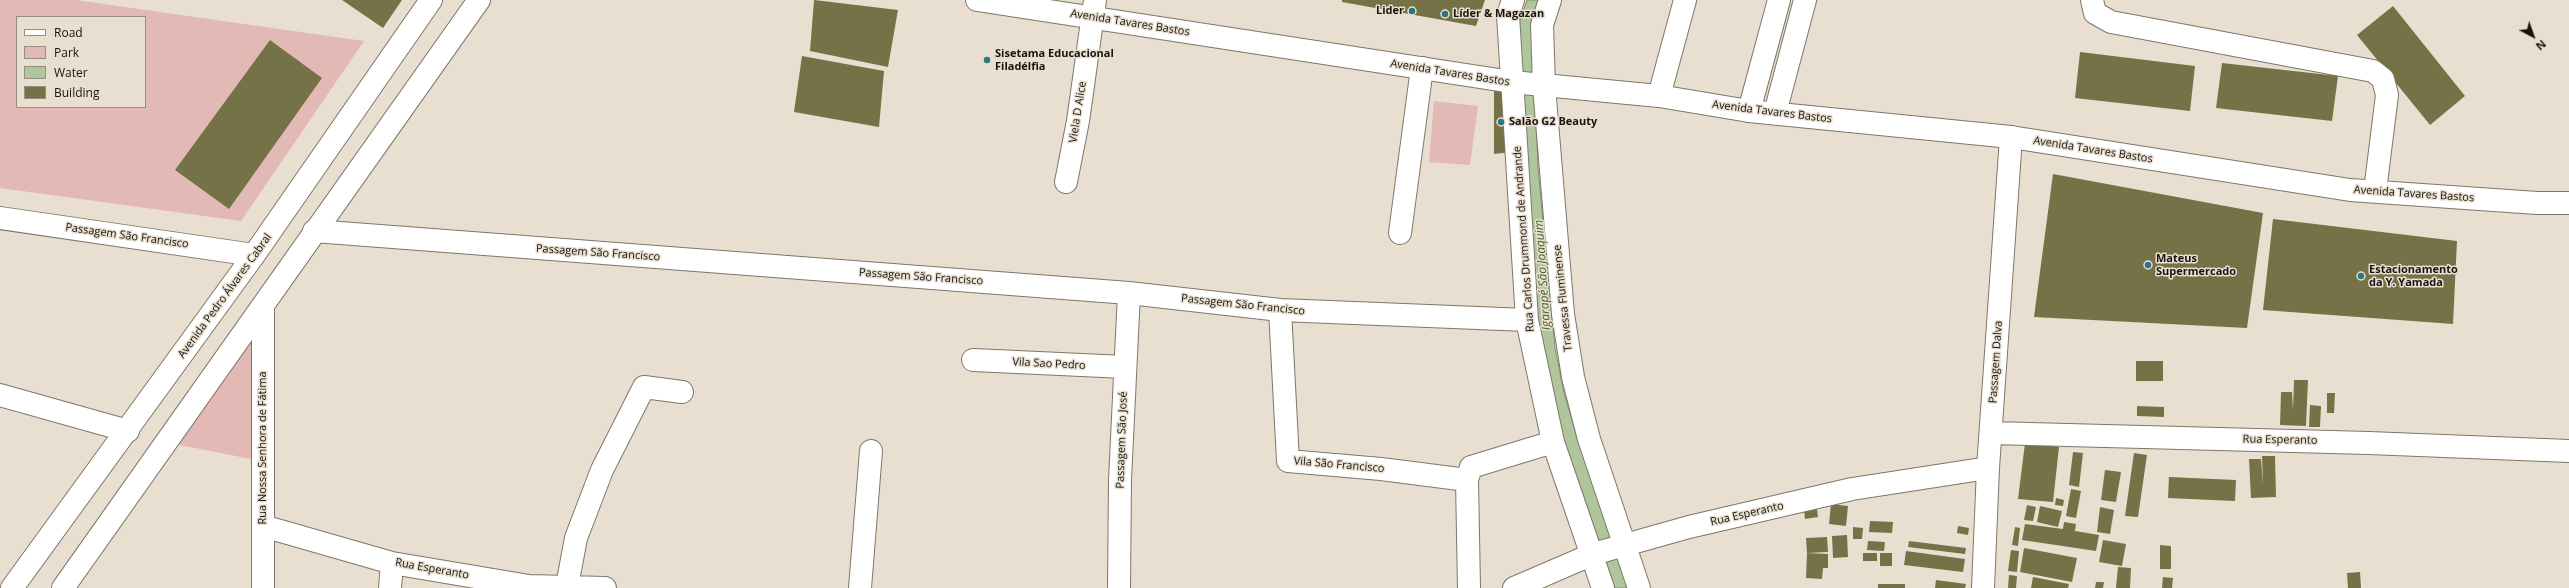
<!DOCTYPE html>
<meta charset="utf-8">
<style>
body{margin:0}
#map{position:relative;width:2569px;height:588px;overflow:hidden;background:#e9dfd1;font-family:"Open Sans",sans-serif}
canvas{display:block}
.legend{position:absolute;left:16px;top:16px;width:130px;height:92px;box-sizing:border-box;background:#e9dfd1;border:1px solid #958e83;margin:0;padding:5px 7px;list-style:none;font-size:12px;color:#17140f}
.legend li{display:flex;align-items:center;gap:8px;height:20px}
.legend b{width:20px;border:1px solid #958e83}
.north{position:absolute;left:2513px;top:16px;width:40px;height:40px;-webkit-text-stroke:3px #e9dfd1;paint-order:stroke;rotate:139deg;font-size:11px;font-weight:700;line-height:16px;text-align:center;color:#17140f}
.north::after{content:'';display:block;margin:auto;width:14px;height:18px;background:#17140f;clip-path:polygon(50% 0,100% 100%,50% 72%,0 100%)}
</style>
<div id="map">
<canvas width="2569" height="588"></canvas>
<ul class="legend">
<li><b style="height:5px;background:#fff"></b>Road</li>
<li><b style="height:11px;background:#e3b9b6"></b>Park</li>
<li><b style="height:11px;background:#afc69d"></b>Water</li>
<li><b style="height:11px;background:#757247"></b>Building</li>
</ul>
<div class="north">N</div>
</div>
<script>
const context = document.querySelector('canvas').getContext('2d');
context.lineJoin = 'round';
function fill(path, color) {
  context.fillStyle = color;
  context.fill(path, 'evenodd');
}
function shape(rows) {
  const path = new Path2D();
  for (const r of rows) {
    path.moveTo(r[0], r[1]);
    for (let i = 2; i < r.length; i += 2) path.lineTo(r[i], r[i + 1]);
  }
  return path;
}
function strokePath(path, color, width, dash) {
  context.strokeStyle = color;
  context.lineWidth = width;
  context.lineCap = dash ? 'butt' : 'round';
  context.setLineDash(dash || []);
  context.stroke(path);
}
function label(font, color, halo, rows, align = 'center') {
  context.font = font + ' "Open Sans",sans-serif';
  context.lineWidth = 3;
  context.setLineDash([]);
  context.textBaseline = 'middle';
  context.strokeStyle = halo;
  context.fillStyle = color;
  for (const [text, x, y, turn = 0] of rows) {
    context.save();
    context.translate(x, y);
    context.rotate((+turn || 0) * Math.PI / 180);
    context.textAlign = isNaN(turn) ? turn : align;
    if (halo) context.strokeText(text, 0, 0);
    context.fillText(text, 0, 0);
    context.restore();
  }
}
const green = shape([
 [0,0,76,0,364,41,241,221,0,188],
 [17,17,145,17,145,107,17,107],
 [1434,101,1478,106,1470,165,1429,162],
 [263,307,256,460,165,442]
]);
const water = shape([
 [1527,0,1543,0,1533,30,1538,168,1555,348,1564,393,1577,438,1630,588,1613,588,1564,449,1534,325,1517,29,1527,0]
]);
const building = shape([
 [342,0,402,0,383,28],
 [814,0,898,10,888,67,810,51],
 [1342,0,1485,0,1476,26,1342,2],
 [2393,6,2465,96,2430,125,2357,35],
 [270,40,322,78,229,209,175,170],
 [2080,52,2195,66,2190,111,2075,98],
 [802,56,884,71,879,127,794,112],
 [2222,63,2338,76,2332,121,2216,108],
 [1494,90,1505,92,1511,152,1494,154],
 [2053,174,2263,213,2247,328,2034,317],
 [2273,219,2457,241,2453,324,2263,310],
 [2136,361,2163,361,2163,381,2136,381],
 [2294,380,2308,380,2306,426,2280,425,2281,392,2292,392,2293,410],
 [2327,393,2335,393,2334,413,2327,413],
 [2310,405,2321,406,2320,427,2309,427],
 [2137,406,2164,407,2164,417,2137,416],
 [2025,443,2059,447,2053,502,2018,499],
 [2073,452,2083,453,2079,487,2069,485],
 [2134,453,2147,455,2138,517,2125,516],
 [2262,456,2275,456,2276,497,2251,498,2249,459,2261,459,2263,485],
 [2105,470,2121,472,2116,502,2101,500],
 [2169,477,2236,480,2235,501,2168,498],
 [2071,489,2081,491,2076,518,2066,516],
 [2056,498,2064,500,2063,506,2055,505],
 [1831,504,1848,506,1846,526,1829,524],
 [2027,505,2036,507,2033,521,2024,520],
 [2040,506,2062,511,2058,527,2037,522],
 [2100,507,2114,510,2110,534,2097,532],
 [1817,508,1818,517,1805,519,1804,510],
 [1870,521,1893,522,1892,533,1869,532],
 [2064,522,2076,524,2075,531,2099,535,2096,551,2022,540,2025,524,2063,529],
 [1958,526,1969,528,1968,535,1957,533],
 [1853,527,1863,528,1862,539,1853,539],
 [2015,527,2020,528,2018,546,2012,545],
 [1847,535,1848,557,1833,558,1832,536],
 [1827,537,1828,552,1807,553,1806,538],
 [2103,540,2126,544,2122,566,2099,562],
 [1868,541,1885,542,1884,551,1867,550],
 [1909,541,1966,548,1965,554,1908,547],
 [2160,545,2171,546,2171,569,2160,569],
 [2024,548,2077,558,2072,582,2020,572],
 [2011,550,2019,551,2017,572,2008,571],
 [1906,551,1965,559,1963,572,1904,565],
 [1807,553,1828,554,1828,568,1823,568,1822,579,1806,578],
 [1863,553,1877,553,1877,561,1863,561],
 [1880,553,1892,553,1892,566,1880,566],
 [2118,567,2131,568,2130,588,2116,588],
 [2360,572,2361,588,2348,588,2347,573],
 [2009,575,2017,576,2016,588,2008,588],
 [2033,577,2069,584,2068,588,2031,588],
 [2163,577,2173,578,2172,588,2162,588],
 [1936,580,1966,584,1965,588,1935,588],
 [2096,582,2104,582,2103,588,2095,588],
 [1878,584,1905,584,1905,588,1878,588]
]);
const minor = shape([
 [1513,0,1508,15,1527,320,1553,442,1603,588],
 [1550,0,1542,25,1544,86,1563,314,1573,377,1589,439,1639,588],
 [2092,0,2095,13,2111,22,2373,71,2383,79,2387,95,2375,191],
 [1659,96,1685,0],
 [1749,111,1779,0],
 [1775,113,1805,0],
 [1066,182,1078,121,1095,0],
 [0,218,254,255],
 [314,231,1129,293,1280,310,1527,320],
 [1400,233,1422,68],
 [263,307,263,588],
 [1280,310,1288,461,1381,469,1467,480],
 [973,360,1125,367],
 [0,395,128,431],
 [1992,433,2369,443,2569,451],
 [263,526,392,563,529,586,605,588],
 [567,586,576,538,602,470,644,387,682,392],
 [390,588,392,563],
 [860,588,871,451],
 [1119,588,1120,480,1129,293],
 [1469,588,1467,480,1471,467,1553,442],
 [1514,588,1593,554,1689,527,1852,489,1988,468],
 [1983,588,1988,468,2011,137]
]);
const major = shape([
 [977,0,1512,82,1659,96,1749,111,2011,137,2350,190,2537,203,2569,203],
 [12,588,254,255,431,0],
 [63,588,479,0]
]);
const markers = [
 [1412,11,4,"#2f7483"],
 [1445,14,4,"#2f7483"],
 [987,60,4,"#2f7483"],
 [1501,122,4,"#2f7483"],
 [2148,265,4,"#2f7483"],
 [2361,276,4,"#2f7483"]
];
const poiNames = [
 ["Lider",1404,11,"right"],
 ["Líder & Magazan",1453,14],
 ["Sisetama Educacional",995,54],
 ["Filadélfia",995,67],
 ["Salão G2 Beauty",1509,122],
 ["Mateus",2156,259],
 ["Supermercado",2156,272],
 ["Estacionamento",2369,270],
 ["da Y. Yamada",2369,283]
];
const streetNames = [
 ["Avenida Tavares Bastos",1130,23,9],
 ["Avenida Tavares Bastos",1450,73,9],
 ["Viela D Alice",1078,112,-81],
 ["Avenida Tavares Bastos",1772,112,7],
 ["Avenida Tavares Bastos",2093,150,9],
 ["Avenida Tavares Bastos",2414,194,4],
 ["Passagem São Francisco",127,236,8],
 ["Rua Carlos Drummond de Andrande",1524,239,-94],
 ["Passagem São Francisco",598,253,4],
 ["Passagem São Francisco",921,277,4],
 ["Avenida Pedro Álvares Cabral",225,296,-54],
 ["Travessa Fluminense",1563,298,-96],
 ["Passagem São Francisco",1243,305,6],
 ["Passagem Dalva",1996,362,-86],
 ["Vila Sao Pedro",1049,364,3],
 ["Passagem São José",1122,440,-88],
 ["Rua Esperanto",2280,440,1],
 ["Rua Nossa Senhora de Fátima",263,448,-90],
 ["Vila São Francisco",1339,465,5],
 ["Rua Esperanto",1747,514,-13],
 ["Rua Esperanto",432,569,10]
];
const waterNames = [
 ["Igarapé São Joaquim",1543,275,-94]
];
fill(green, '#e3b9b6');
fill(water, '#afc69d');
strokePath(water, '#819172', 1);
fill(building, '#757247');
strokePath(minor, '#7f7669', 24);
strokePath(major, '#7f7669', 24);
strokePath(minor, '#fff', 22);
strokePath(major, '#fff', 22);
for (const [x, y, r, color] of markers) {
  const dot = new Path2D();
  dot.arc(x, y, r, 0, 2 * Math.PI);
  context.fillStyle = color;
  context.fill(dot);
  strokePath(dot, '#e9dfd1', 1.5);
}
label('bold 11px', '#17140f', '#e9dfd1', poiNames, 'left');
label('11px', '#17140f', '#e9dfd1', streetNames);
label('italic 12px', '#405e25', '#e9dfd1', waterNames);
</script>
